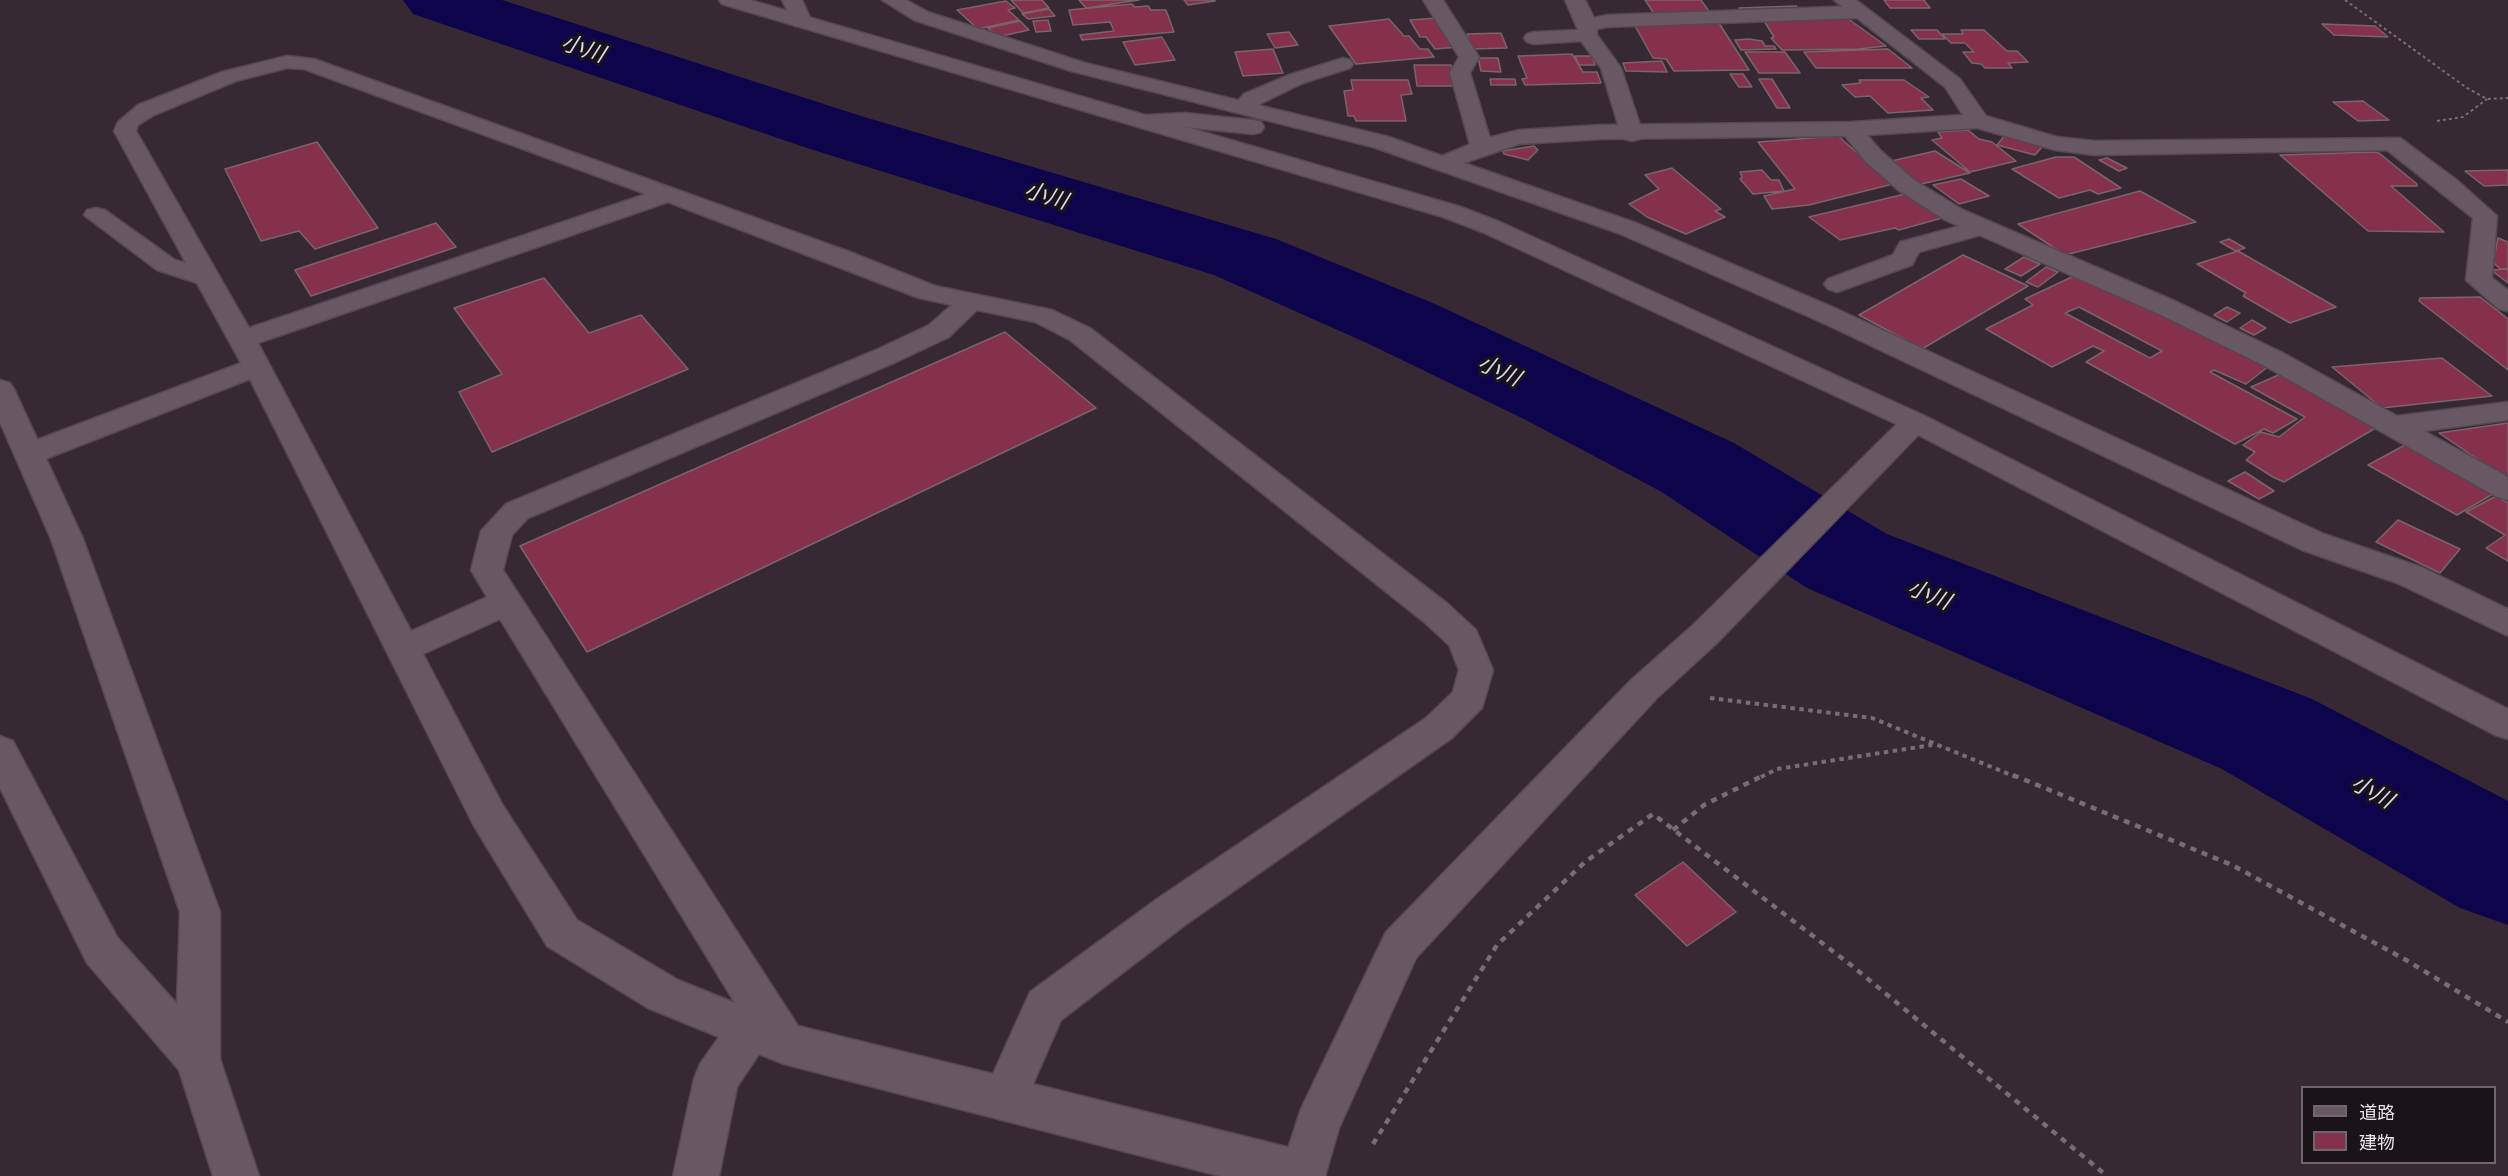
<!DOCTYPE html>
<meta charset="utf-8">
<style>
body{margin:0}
#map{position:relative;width:2508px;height:1176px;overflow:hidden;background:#372934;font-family:"Crimson Pro","Noto Sans JP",serif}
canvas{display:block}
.legend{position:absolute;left:2301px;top:1086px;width:195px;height:78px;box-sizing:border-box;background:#1a1419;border:2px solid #6e676d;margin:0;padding:8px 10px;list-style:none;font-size:18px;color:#ece3ea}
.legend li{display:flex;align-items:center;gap:12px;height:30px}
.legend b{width:30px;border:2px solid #6e676d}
</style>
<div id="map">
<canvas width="2508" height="1176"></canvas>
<ul class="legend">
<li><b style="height:8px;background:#685864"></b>道路</li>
<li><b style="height:16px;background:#86314b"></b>建物</li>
</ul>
</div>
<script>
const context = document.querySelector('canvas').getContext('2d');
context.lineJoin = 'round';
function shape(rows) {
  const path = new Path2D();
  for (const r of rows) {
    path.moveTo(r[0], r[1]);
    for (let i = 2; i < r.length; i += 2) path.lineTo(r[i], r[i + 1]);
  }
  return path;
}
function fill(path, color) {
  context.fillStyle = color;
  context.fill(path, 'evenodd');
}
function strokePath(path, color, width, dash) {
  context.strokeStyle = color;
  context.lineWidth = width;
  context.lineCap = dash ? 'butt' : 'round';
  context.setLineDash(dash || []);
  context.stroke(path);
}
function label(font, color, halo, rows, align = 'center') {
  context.font = font + ' "Crimson Pro","Noto Sans JP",serif';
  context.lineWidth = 6;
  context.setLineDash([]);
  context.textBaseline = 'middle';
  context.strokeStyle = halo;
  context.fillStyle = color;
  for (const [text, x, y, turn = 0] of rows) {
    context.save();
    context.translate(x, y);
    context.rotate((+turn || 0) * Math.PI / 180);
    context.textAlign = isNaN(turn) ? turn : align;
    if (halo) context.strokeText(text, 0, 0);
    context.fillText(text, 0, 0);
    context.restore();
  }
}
const river = shape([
 [403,0,502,0,861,116,1276,239,1435,304,1734,443,1887,534,2312,699,2508,801,2508,925,2460,908,2222,769,1807,588,1660,491,1524,419,1369,344,1214,275,807,148,413,14,403,0]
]);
const building = shape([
 [1011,0,1042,0,1049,8,1023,13,1011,0],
 [1079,0,1139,0,1086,8,1079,0],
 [1184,0,1215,0,1215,1,1188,5,1184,0],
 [1645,0,1701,0,1711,14,1655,15,1645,0],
 [1884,0,1924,0,1930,8,1890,8,1884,0],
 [1006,1,1015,8,1008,10,1019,20,978,29,957,10,1006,1],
 [1132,4,1135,7,1148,6,1151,10,1166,10,1174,32,1082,40,1080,35,1114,31,1110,22,1073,25,1069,10,1132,4],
 [1796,6,1800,11,1743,14,1739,8,1796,6],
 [1049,9,1055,16,1028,19,1022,14,1049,9],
 [1438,18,1459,47,1435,49,1426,37,1420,37,1410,20,1438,18],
 [1847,18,1886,46,1858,49,1782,50,1771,38,1774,37,1763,19,1847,18],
 [1389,19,1404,36,1409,36,1420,49,1428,49,1434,57,1356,64,1329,26,1389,19],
 [1048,20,1051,31,1036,32,1033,21,1048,20],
 [1717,20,1749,70,1674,71,1666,59,1653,58,1635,26,1717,20],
 [1020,21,1029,30,997,37,988,28,1020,21],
 [2322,24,2375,26,2388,37,2334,35,2322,24],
 [1911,30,1937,30,1945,39,1919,39,1911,30],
 [1961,30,1984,30,2007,51,2017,51,2028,62,2008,63,2012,68,1985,68,1981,64,1972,63,1963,52,1974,52,1965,43,1951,43,1942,34,1963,34,1961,30],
 [1289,32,1298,45,1275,48,1267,34,1289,32],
 [1501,33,1507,48,1472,49,1467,34,1501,33],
 [1162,37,1175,60,1135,65,1123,42,1162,37],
 [1749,39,1762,41,1765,46,1774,46,1776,49,1741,50,1735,40,1749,39],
 [1273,49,1283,73,1243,76,1235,52,1273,49],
 [1888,49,1912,68,1816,68,1804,52,1888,49],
 [1745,52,1785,52,1800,73,1759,73,1745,52],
 [1572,54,1583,72,1597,72,1601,83,1525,85,1522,79,1527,78,1518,56,1572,54],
 [1575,56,1592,56,1595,65,1579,65,1575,56],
 [1478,58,1498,58,1501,72,1481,71,1478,58],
 [1662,61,1667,72,1626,71,1623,63,1662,61],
 [1414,65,1451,65,1456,86,1417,86,1414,65],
 [1730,74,1743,74,1752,87,1739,87,1730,74],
 [1490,79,1515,79,1516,85,1491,85,1490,79],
 [1759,79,1772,79,1790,108,1777,108,1759,79],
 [1351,80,1408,80,1412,94,1401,95,1406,121,1356,121,1354,116,1348,116,1344,91,1353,90,1351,80],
 [1859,80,1904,80,1929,97,1921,98,1933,110,1888,113,1870,96,1855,97,1842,85,1861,83,1859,80],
 [2363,101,2389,120,2358,121,2333,102,2363,101],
 [1968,130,1979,139,1992,142,2016,161,1970,172,1932,140,1942,138,1938,132,1968,130],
 [2005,135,2043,146,2035,155,1997,145,2005,135],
 [1838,136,1893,184,1809,205,1772,209,1764,196,1795,189,1758,142,1838,136],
 [317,142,378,228,315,249,299,231,261,241,225,169,317,142],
 [1534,146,1538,150,1528,160,1504,154,1503,151,1534,146],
 [1935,151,1970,173,1921,184,1887,162,1935,151],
 [2373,152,2379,153,2417,184,2417,186,2391,186,2444,232,2368,231,2280,155,2373,152],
 [2056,157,2074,157,2121,188,2098,194,2090,190,2059,198,2012,169,2056,157],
 [2107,158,2127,168,2119,171,2099,160,2107,158],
 [1672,168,1721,209,1715,211,1725,217,1686,234,1647,217,1629,204,1659,189,1645,175,1672,168],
 [1762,170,1771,180,1779,180,1784,191,1753,194,1740,179,1742,177,1740,172,1762,170],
 [2508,170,2508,185,2484,186,2465,171,2508,170],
 [1961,179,1989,196,1959,204,1933,185,1961,179],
 [2140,191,2196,222,2065,255,2018,224,2140,191],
 [1905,194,1942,218,1899,230,1895,228,1840,240,1809,217,1905,194],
 [436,223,456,247,311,296,295,270,436,223],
 [2498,238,2508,242,2508,269,2500,269,2493,262,2498,238],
 [2229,239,2245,248,2236,251,2220,242,2229,239],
 [2238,251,2336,307,2290,323,2243,296,2246,293,2197,264,2238,251],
 [1963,255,2028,286,1922,349,1859,315,1963,255],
 [2024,257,2040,264,2021,276,2005,269,2024,257],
 [2046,267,2058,272,2038,287,2026,282,2046,267],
 [2508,269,2508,283,2491,270,2508,269],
 [2076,275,2269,366,2246,384,2214,370,2210,372,2297,419,2273,433,2264,429,2235,444,2086,362,2104,351,2093,346,2052,367,1986,329,2033,305,2025,299,2076,275],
 [2079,307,2162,351,2150,358,2065,313,2079,307],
 [544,278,589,333,641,315,688,369,492,452,459,392,502,374,454,308,544,278],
 [2480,297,2508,319,2508,370,2419,301,2420,298,2480,297],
 [2227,307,2240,313,2227,322,2214,315,2227,307],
 [2252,320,2266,328,2254,335,2240,328,2252,320],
 [1005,332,1096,408,587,652,520,546,1005,332],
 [2442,358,2492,396,2382,408,2332,367,2442,358],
 [2283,373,2379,426,2284,482,2273,477,2246,460,2255,452,2243,445,2261,432,2279,437,2305,417,2251,387,2283,373],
 [2508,423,2508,480,2439,433,2508,423],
 [2405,445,2493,494,2457,515,2368,465,2405,445],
 [2245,472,2274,491,2259,499,2228,481,2245,472],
 [2496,496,2508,503,2508,561,2486,548,2505,535,2466,512,2496,496],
 [2398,520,2460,549,2440,573,2376,542,2398,520],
 [1683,862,1736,912,1687,946,1635,895,1683,862]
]);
const pathFar2 = shape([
 [2345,0,2467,88,2487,99,2508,98],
 [2437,121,2463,117,2487,99]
]);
const pathFar1 = shape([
 [1710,698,1872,718,2016,777],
 [1761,777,1777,769,1932,745]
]);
const path = shape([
 [2013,775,2232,865,2406,960,2508,1022],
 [1673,830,1704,805,1764,775],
 [1373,1144,1497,945,1585,862,1653,814,1851,965,2107,1176]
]);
const lane = shape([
 [1423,0,1443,0,1479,57,1470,73,1493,148,1490,153,1482,155,1474,153,1471,148,1450,73,1459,57,1423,0],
 [1565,0,1585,0,1594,18,1607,15,1859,6,1869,12,1859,18,1607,27,1597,29,1597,35,1621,68,1643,134,1640,139,1632,141,1624,139,1621,134,1601,68,1581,41,1534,44,1527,42,1524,38,1527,34,1534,32,1578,30,1565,0],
 [287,56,314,59,850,252,935,286,1052,310,1090,328,1448,604,1476,630,1493,670,1482,708,1452,738,1185,925,1061,1020,1033,1084,1303,1151,1320,1157,1326,1176,1220,1176,784,1064,759,1054,737,1087,719,1176,673,1176,694,1079,700,1064,719,1037,648,1008,547,946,474,826,250,379,40,461,29,464,18,461,14,454,18,447,241,363,197,283,157,270,84,215,87,210,96,208,105,210,175,260,186,263,114,131,118,122,138,105,222,72,287,56],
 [287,68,304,69,646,194,249,328,136,131,138,125,154,115,236,81,287,68],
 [668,202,919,298,952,305,929,325,876,350,506,504,481,531,471,570,487,597,411,631,258,343,668,202],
 [977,310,1035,322,1070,340,1424,622,1449,645,1459,670,1453,692,1426,718,1157,899,1030,992,993,1074,798,1026,503,570,512,535,528,518,896,362,949,337,977,310],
 [500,619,735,1003,678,980,577,920,502,804,423,654,500,619],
 [1343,58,1350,60,1353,64,1350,68,1303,83,1260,104,1251,112,1235,112,1232,107,1244,94,1289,75,1343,58],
 [1982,220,1991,222,1994,227,1991,232,1919,252,1912,265,1837,292,1828,289,1824,284,1828,279,1893,255,1900,242,1982,220]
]);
const street = shape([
 [782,0,802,0,812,22,809,26,795,26,782,0],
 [882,0,906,0,928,12,1085,63,1389,137,1442,156,1483,139,1519,130,1601,125,1851,122,1963,115,1945,87,1834,0,1856,0,1960,79,1986,116,2057,137,2094,141,2400,138,2458,181,2497,216,2492,278,2508,290,2508,311,2499,309,2466,280,2473,218,2387,150,2094,155,2055,150,1977,128,1867,135,1881,151,1914,180,1963,210,2177,302,2283,353,2397,416,2508,402,2508,420,2424,431,2508,477,2508,500,2497,497,2263,365,2159,314,1945,220,1898,190,1865,161,1845,136,1601,139,1519,144,1464,163,1636,223,1839,310,2324,534,2421,567,2508,609,2508,636,2397,583,2302,550,1821,322,1618,233,1373,147,1071,71,914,20,882,0],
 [1184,113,1253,120,1261,122,1264,127,1261,132,1253,134,1184,127,1147,129,1139,127,1136,122,1139,117,1147,115,1184,113],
 [0,380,10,383,14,389,83,539,220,912,220,1059,259,1176,213,1176,179,1070,87,963,0,788,0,736,13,741,117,937,177,1004,180,912,51,539,0,422,0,380],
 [1915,413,1925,416,1930,422,1925,428,1717,643,1657,698,1416,958,1339,1128,1325,1176,1279,1176,1301,1109,1386,932,1631,680,1693,625,1905,416,1915,413]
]);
const secondary = shape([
 [719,0,750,0,1461,207,1500,222,1925,416,2508,709,2508,739,2495,735,1905,428,1482,232,1443,217,722,4,719,0]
]);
const waterNames = [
 ["小川",583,49,18],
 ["小川",1046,196,17],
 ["小川",1499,371,24],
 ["小川",1929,595,22],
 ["小川",2372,792,29]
];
fill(river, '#0e044b');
fill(building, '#86314b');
strokePath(building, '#7a6469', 1.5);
strokePath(lane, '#544851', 3);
strokePath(street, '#544851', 3);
strokePath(secondary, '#544851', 3);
strokePath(pathFar2, '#786c76', 2, [3, 3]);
strokePath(pathFar1, '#786c76', 4, [4.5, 4.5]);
strokePath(path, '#786c76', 4.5, [6, 6]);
fill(lane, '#685864');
fill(street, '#685864');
fill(secondary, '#685864');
label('italic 22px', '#d6dbf0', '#1a1419', waterNames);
</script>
